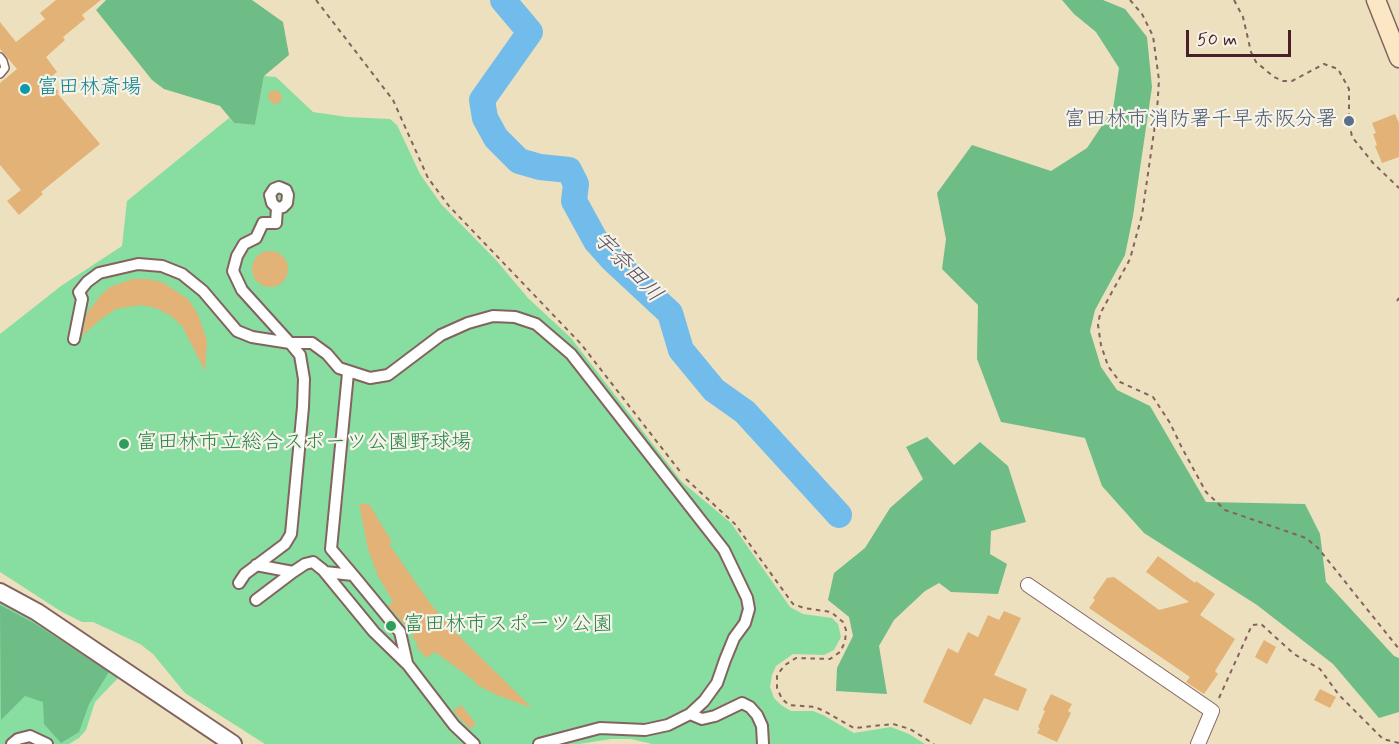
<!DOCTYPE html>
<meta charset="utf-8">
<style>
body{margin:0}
#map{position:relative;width:1399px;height:744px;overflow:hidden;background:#ede0bf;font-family:Mynerve,sans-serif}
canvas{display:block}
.scale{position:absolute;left:1186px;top:30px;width:105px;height:27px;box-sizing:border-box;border:3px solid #4a1f2b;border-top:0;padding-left:8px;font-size:18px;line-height:21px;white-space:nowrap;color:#4a1f2b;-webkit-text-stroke:4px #f7f3e8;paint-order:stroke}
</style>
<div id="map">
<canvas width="1399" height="744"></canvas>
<div class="scale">50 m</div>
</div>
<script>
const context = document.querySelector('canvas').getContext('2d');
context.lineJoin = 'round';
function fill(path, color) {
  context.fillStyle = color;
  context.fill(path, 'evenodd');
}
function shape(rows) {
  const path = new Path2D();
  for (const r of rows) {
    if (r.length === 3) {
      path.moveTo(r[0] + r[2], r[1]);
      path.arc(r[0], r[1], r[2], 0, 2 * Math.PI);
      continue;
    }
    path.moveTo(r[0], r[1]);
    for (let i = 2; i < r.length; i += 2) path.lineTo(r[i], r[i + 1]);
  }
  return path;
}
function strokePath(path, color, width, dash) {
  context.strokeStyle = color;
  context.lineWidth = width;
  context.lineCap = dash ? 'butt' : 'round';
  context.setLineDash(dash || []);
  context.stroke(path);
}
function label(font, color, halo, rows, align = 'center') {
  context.font = font + ' Mynerve,"Klee One",sans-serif';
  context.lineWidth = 4.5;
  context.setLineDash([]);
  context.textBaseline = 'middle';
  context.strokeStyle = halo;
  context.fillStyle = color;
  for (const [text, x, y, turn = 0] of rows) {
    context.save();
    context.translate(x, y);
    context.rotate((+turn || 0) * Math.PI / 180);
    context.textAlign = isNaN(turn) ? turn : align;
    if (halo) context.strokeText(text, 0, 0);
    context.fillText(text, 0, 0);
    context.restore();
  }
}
const green = shape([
 [264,76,276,77,313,112,347,117,390,119,397,125,420,174,441,204,496,260,528,298,571,338,682,482,731,523,790,607,803,614,832,618,838,624,841,637,834,650,824,655,793,654,776,666,772,675,770,687,774,698,781,705,791,711,813,711,823,715,854,733,891,727,909,734,925,744,652,744,631,739,611,739,579,744,265,744,185,693,153,654,140,644,93,622,82,622,62,612,0,572,0,334,61,286,122,246,127,201,229,118,234,123,255,125],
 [0,599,23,611,120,676,95,702,86,730,79,738,69,744,0,744]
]);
const forest = shape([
 [106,0,252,0,283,22,289,55,264,76,255,125,234,123,220,106,164,89,152,80,96,10],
 [1062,0,1103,0,1125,9,1147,37,1152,87,1133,216,1125,255,1095,310,1090,331,1101,367,1117,390,1150,406,1206,502,1305,504,1320,534,1326,582,1394,656,1399,658,1399,712,1379,718,1333,664,1257,605,1144,533,1102,486,1085,438,1001,422,977,359,978,305,942,269,946,239,937,193,972,145,1051,171,1087,148,1113,109,1119,68,1096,32,1074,14],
 [927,437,954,465,980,442,1008,466,1026,522,991,531,990,554,1007,564,998,594,951,592,939,583,925,591,894,620,879,646,887,694,836,691,837,668,853,636,849,617,828,600,834,573,865,548,890,508,923,479,906,447],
 [0,605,34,623,109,672,89,704,79,732,61,743,44,724,43,702,25,696,1,720]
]);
const river = shape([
 [503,0,530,32,482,100,485,118,496,138,519,161,540,167,569,170,576,184,574,201,596,241,613,260,670,313,681,350,714,390,745,412,839,515]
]);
const building = shape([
 [56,0,101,0,82,15,85,19,63,37,65,40,46,57,57,72,48,79,59,92,57,93,100,144,41,192,43,194,19,215,7,201,21,190,0,165,0,83,17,69,0,49,0,22,16,42,45,19,40,13],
 [277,90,282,96,280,103,273,104,268,98,270,91],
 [1395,114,1399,123,1399,157,1382,163,1375,146,1377,145,1373,134,1376,133,1372,123],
 [270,269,18],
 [132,279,148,279,162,282,188,299,198,314,207,341,205,371,182,326,171,316,156,308,141,305,116,309,101,319,82,336,87,313,100,296,110,287],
 [359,504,369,504,392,542,389,544,430,603,453,630,532,708,497,695,475,684,476,682,435,652,426,658,416,646,418,644,412,637,414,635,388,606,393,602,377,574,368,549],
 [1158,556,1195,583,1196,581,1215,594,1200,615,1235,639,1215,671,1218,674,1204,694,1186,682,1190,677,1089,608,1095,600,1093,598,1107,578,1114,577,1159,610,1189,602,1146,572],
 [1004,611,1021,618,994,675,1027,689,1018,711,984,698,971,725,923,702,948,648,958,653,968,632,978,637,988,615,999,620],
 [1264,640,1276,647,1267,664,1255,657],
 [1320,689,1336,697,1330,708,1314,700],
 [1051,694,1072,704,1068,711,1071,713,1057,742,1037,733,1040,728,1038,727,1045,711,1043,710],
 [461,705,476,724,470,729,453,711]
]);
const path = shape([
 [316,0,393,100,428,178,449,206,581,344,682,474],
 [1130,0,1142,14,1153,36,1159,80,1157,111,1142,215,1130,259,1100,314,1098,325,1101,345,1108,366,1120,382,1153,397,1170,423,1182,448,1206,492,1225,510,1306,538,1318,548,1399,649],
 [1234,0,1243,17,1251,52,1256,62,1274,77,1283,81,1292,81,1324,64,1338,69,1349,89,1349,121,1352,137,1373,163,1399,188],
 [1397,301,1399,298],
 [686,479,735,524,793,604,804,608,831,612,843,622,846,630,845,642,840,652,830,659,796,658,785,665,777,675,777,688,782,699,789,705,815,707,824,711,854,728,893,724,910,729,934,744],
 [1219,698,1252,625,1261,624,1294,654,1320,669,1339,695,1383,739,1399,743]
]);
const service = shape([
 [0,57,3,61,5,68,0,74]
]);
const pedestrian = shape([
 [277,208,283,207,287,203,288,195,286,190,279,187,274,189,270,195,272,203,277,208,276,223,263,223,256,238,244,244,237,256,233,271,242,290,290,343,312,343,327,354,339,368,370,378,388,375,441,335,468,323,493,316,515,317,536,324,571,354,724,550,747,598,749,609,745,623,734,638,725,660,717,683,704,701,690,714,668,725,645,730,600,728,539,744],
 [74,339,82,299,79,292,87,282,99,273,138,264,162,266,182,274,203,291,237,331,252,337,290,343,300,355,304,379,303,407,291,534,285,544,245,574,239,583],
 [348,373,331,549,353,575],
 [256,565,293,572,305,564,313,562,323,570,374,632,408,665,454,725,474,744],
 [325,572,353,575,400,632,407,663],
 [256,600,293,572],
 [690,714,702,719,715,716,742,703,750,707,757,715,762,726,763,744],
 [12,744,18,739,30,736,47,744]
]);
const minor = shape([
 [1028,585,1212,711,1198,744]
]);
const tertiary = shape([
 [0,592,37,612,233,744]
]);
const secondary = shape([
 [1376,0,1399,58]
]);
const markers = [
 [25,89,6,"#0f9aa8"],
 [1349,121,6,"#5c6f8a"],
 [124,444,6,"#2e9e5b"],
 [391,626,6,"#2e9e5b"]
];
const cultureNames = [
 ["富田林斎場",37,89]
];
const serviceNames = [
 ["富田林市消防署千早赤阪分署",1337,121]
];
const leisureNames = [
 ["富田林市立総合スポーツ公園野球場",136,444],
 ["富田林市スポーツ公園",403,626]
];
const waterNames = [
 ["宇奈田川",627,268,46]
];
fill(green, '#88dda0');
fill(forest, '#6ebc86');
strokePath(river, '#72bceb', 26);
fill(building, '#e2b277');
strokePath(service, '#83635f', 10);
strokePath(pedestrian, '#83635f', 14);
strokePath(minor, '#83635f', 16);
strokePath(tertiary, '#83635f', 20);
strokePath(secondary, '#83635f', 21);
strokePath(path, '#83635f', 2, [4.5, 4.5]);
strokePath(service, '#fff', 7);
strokePath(pedestrian, '#fff', 10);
strokePath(minor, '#fff', 14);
strokePath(tertiary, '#fff', 16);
strokePath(secondary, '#fbe7c3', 18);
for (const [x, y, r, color] of markers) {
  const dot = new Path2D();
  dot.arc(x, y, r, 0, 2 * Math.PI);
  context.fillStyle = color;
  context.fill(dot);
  strokePath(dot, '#f7f3e8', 2);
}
label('21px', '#0d838f', '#f7f3e8', cultureNames, 'left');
label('21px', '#4e5e75', '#f7f3e8', serviceNames, 'right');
label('21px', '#27864d', '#f7f3e8', leisureNames, 'left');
label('italic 22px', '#564e65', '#f7f3e8', waterNames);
</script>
